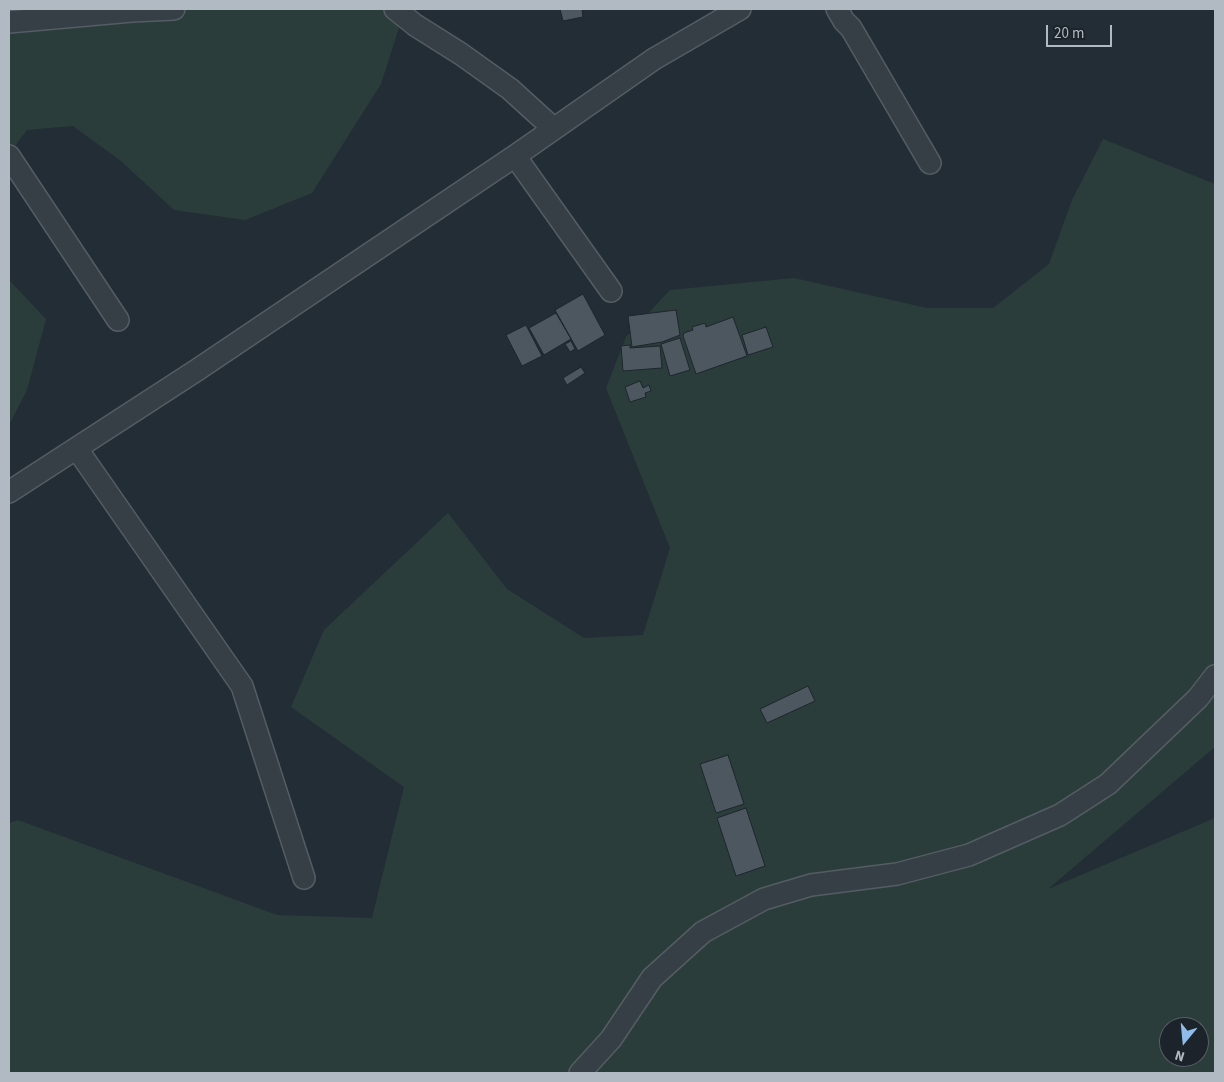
<!DOCTYPE html>
<style>
body{margin:0}
#map{position:relative;width:1224px;height:1082px;overflow:hidden;background:#232d35;font-family:"Source Sans 3",sans-serif}
canvas{display:block}
.frame{position:absolute;inset:0;border:10px solid #b1bac2;pointer-events:none}
.north{position:absolute;left:1159px;top:1017px;width:50px;height:50px;box-sizing:border-box;background:#1c232a;border:1px solid #585f67;border-radius:50%;rotate:197deg;font-size:14px;font-weight:700;line-height:20px;text-align:center;color:#b1bac2}
.north::after{content:'';display:block;margin:auto;width:18px;height:22px;background:#8fbce9;clip-path:polygon(50% 0,100% 100%,50% 72%,0 100%)}
.scale{position:absolute;left:1046px;top:25px;width:66px;height:22px;box-sizing:border-box;border:2px solid #b1bac2;border-top:0;padding-left:6px;font-size:15px;line-height:18px;white-space:nowrap;color:#b1bac2;-webkit-text-stroke:4px #1c232a;paint-order:stroke}
</style>
<div id="map">
<canvas width="1224" height="1082"></canvas>
<div class="frame"></div>
<div class="north">N</div>
<div class="scale">20 m</div>
</div>
<script>
const context = document.querySelector('canvas').getContext('2d');
context.lineJoin = 'round';
function fill(path, color) {
  context.fillStyle = color;
  context.fill(path, 'evenodd');
}
function shape(rows) {
  const path = new Path2D();
  for (const r of rows) {
    path.moveTo(r[0], r[1]);
    for (let i = 2; i < r.length; i += 2) path.lineTo(r[i], r[i + 1]);
  }
  return path;
}
function strokePath(path, color, width, dash) {
  context.strokeStyle = color;
  context.lineWidth = width;
  context.lineCap = dash ? 'butt' : 'round';
  context.setLineDash(dash || []);
  context.stroke(path);
}
const green = shape([
 [9,9,405,9,381,84,312,193,245,220,174,210,121,161,73,126,27,130,9,154],
 [1103,139,1215,184,1215,747,1048,889,1215,818,1215,1073,9,1073,9,823,18,820,277,915,372,918,404,787,291,707,324,630,448,513,507,589,584,638,643,635,670,548,606,388,626,337,670,290,794,278,927,308,993,308,1049,264,1072,200],
 [1169,1027,1199,1027,1199,1057,1169,1057],
 [9,280,46,319,27,390,9,425]
]);
const building = shape([
 [560,9,582,9,583,17,563,21,560,9],
 [583,294,605,335,578,351,555,310,583,294],
 [676,310,680,335,662,342,632,347,628,316,676,310],
 [556,313,571,339,544,355,529,328,556,313],
 [733,317,747,356,696,374,683,336,684,333,693,330,692,327,705,323,706,327,733,317],
 [526,325,542,356,522,366,506,335,526,325],
 [766,327,773,347,748,355,742,335,766,327],
 [680,338,690,370,670,376,661,344,680,338],
 [571,341,575,349,570,352,565,344,571,341],
 [630,345,630,348,660,346,662,368,623,371,621,346,630,345],
 [581,367,585,373,567,385,563,378,581,367],
 [640,381,643,388,649,385,651,391,645,393,646,397,630,402,625,387,640,381],
 [808,686,815,701,767,723,760,709,808,686],
 [728,755,744,804,716,813,700,764,728,755],
 [746,808,765,866,736,876,717,818,746,808]
]);
const street = shape([
 [395,9,415,25,461,54,510,89,554,129],
 [837,9,844,21,851,28,930,163],
 [9,22,132,11,174,9],
 [9,156,118,320],
 [515,156,611,291],
 [77,449,242,686,304,878],
 [9,492,197,370,515,156,654,59,740,9],
 [580,1073,611,1039,652,978,703,932,764,899,811,885,897,874,969,855,1060,815,1108,784,1198,698,1215,676]
]);
fill(green, '#2b3d3b');
fill(building, '#4c5760');
strokePath(building, '#1e252d', 1);
strokePath(street, '#545c64', 24);
strokePath(street, '#363f46', 21);
</script>
